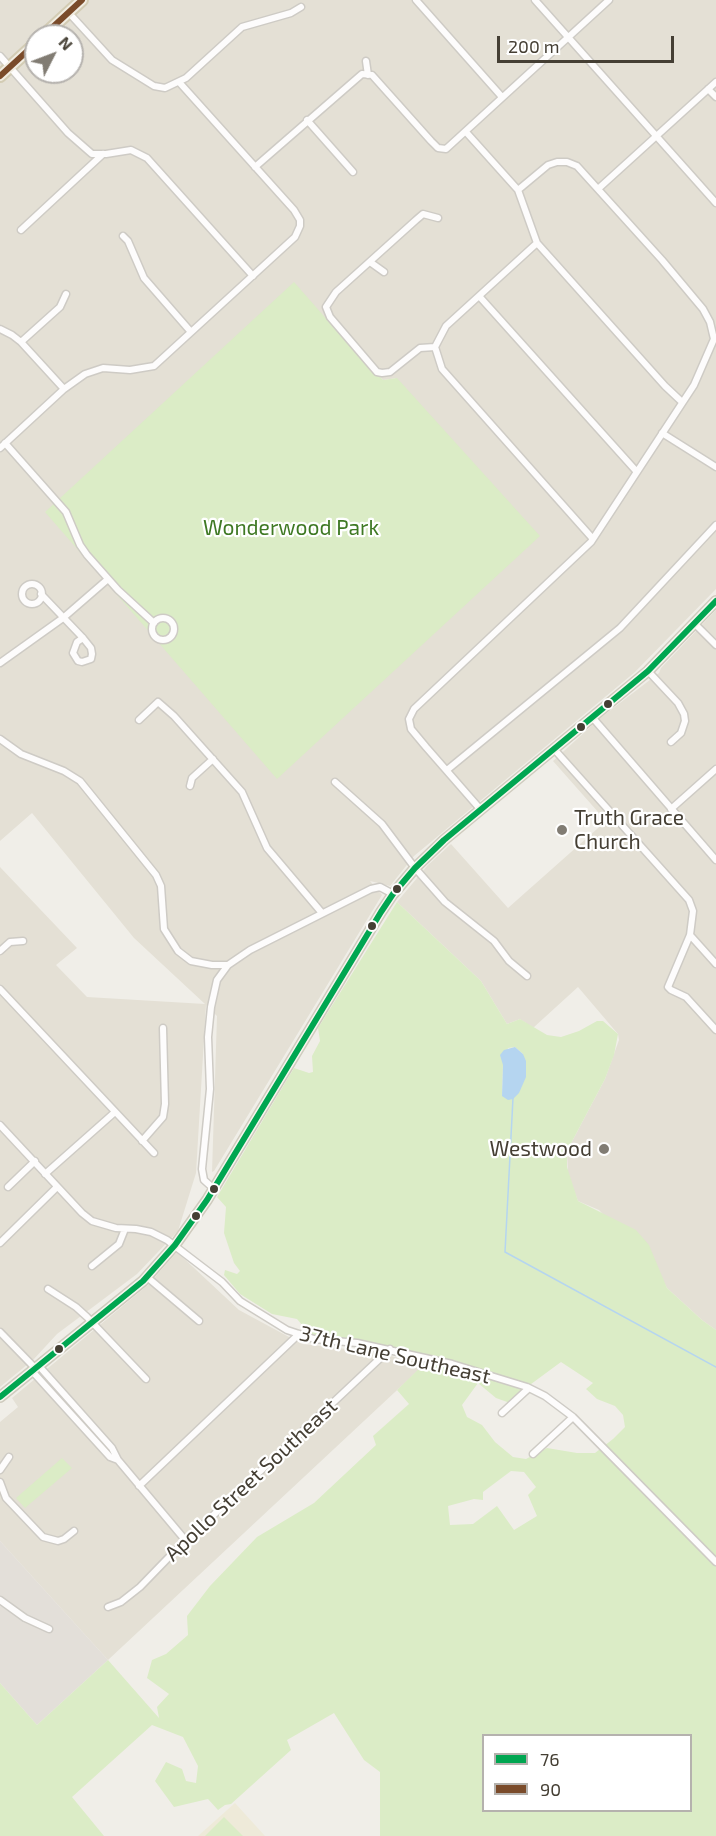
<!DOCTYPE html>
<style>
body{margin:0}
#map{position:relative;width:716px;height:1836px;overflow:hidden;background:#f0eee8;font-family:"Exo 2",sans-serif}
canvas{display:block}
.legend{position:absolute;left:482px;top:1734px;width:210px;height:78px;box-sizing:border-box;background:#fff;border:2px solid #b5b2ae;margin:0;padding:8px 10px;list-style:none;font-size:18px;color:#453f34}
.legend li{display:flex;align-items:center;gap:12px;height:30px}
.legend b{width:30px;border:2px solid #b5b2ae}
.north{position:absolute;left:24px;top:24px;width:60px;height:60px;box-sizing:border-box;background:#fff;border:2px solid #b5b2ae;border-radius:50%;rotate:48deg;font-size:16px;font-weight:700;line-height:24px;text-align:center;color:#453f34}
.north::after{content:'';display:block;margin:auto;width:21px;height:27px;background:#817c73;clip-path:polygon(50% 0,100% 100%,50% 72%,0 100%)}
.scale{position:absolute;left:497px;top:36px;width:177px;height:27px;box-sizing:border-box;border:3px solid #453f34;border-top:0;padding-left:8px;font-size:18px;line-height:21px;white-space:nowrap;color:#453f34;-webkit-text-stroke:4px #fff;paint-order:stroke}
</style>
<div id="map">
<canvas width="716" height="1836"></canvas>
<ul class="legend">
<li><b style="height:8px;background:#00a651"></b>76</li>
<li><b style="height:8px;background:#7a4b2a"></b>90</li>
</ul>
<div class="north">N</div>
<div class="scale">200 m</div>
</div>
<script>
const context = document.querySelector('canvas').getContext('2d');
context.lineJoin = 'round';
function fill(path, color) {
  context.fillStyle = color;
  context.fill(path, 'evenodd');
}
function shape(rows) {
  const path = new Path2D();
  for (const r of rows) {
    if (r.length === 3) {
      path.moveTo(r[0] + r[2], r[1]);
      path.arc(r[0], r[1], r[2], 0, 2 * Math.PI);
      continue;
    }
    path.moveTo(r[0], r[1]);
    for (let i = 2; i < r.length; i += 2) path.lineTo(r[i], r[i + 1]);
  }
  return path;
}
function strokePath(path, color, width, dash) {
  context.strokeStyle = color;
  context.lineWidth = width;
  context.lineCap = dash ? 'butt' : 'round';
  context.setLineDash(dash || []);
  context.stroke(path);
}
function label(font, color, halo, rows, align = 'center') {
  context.font = font + ' "Exo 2",sans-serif';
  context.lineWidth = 4.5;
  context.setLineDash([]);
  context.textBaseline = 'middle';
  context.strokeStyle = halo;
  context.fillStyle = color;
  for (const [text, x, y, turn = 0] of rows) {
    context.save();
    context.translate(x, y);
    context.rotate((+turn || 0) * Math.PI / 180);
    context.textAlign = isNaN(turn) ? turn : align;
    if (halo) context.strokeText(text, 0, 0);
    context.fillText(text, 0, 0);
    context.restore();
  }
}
const residential = shape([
 [0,0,716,0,716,589,635,672,414,856,390,886,370,881,382,895,214,1171,212,1172,217,1016,206,1005,196,1173,178,1231,137,1274,57,1334,34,1359,0,1387,0,867,77,948,56,965,87,997,205,1004,134,938,32,813,0,841],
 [36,36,72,36,72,72,36,72],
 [358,355,383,380,397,378,45,512],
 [716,610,716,1330,702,1320,667,1288,660,1275,599,1210,578,1201,568,1175,567,1151,605,1079,619,1040,618,1034,578,987,533,1028,520,1019,507,1024,481,981,397,902,428,865,451,844,508,908,606,821,553,761,599,719,659,673,661,668],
 [177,1252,239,1310,302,1344,373,1352,425,1364,108,1660,0,1541,0,1422,18,1407,12,1398,148,1285]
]);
const industrial = shape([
 [0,1541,108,1660,37,1725,0,1683]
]);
const education = shape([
 [235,1803,265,1836,198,1836]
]);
const green = shape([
 [294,282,358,355,383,380,397,378,540,536,277,779,45,512],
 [397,902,481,981,507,1024,520,1019,547,1035,561,1037,579,1031,597,1021,603,1021,618,1034,614,1055,605,1079,567,1151,567,1167,578,1201,636,1230,649,1245,667,1288,702,1320,716,1330,716,1836,380,1836,380,1772,364,1760,334,1713,287,1740,291,1750,231,1804,225,1805,218,1810,208,1799,174,1807,155,1781,166,1762,182,1769,186,1781,196,1783,198,1766,183,1737,152,1725,72,1797,104,1836,0,1836,0,1683,37,1725,108,1660,159,1718,157,1707,169,1694,147,1678,152,1660,166,1654,188,1635,187,1616,210,1586,257,1537,314,1503,376,1445,373,1436,409,1404,397,1390,425,1363,397,1351,314,1339,297,1319,272,1314,240,1294,224,1275,225,1270,237,1274,240,1271,234,1263,224,1233,226,1207,217,1197,294,1068,309,1073,313,1072,312,1056,320,1041,318,1028],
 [515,1047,523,1054,502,1096,503,1065,508,1048],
 [561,1362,593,1383,586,1389,597,1399,615,1406,623,1415,625,1427,613,1439,595,1453,577,1453,547,1448,526,1459,513,1457,495,1442,482,1425,467,1417,462,1405,478,1383,496,1398,510,1403,527,1387],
 [511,1471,524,1472,536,1487,528,1495,537,1516,514,1530,497,1506,473,1524,450,1525,448,1506,474,1499,483,1500,483,1492],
 [484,1736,690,1736,690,1810,484,1810],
 [62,1458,72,1468,25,1508,16,1498],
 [224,1817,243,1836,205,1836]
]);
const water = shape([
 [515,1047,523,1054,526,1061,526,1077,519,1093,513,1099,508,1100,502,1096,503,1065,500,1055,504,1050]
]);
const stream = shape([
 [513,1098,505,1252,716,1367]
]);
const street = shape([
 [416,0,502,97],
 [535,0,716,203],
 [69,13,112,60,154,86,165,88,186,78,242,27,291,13,301,7],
 [0,56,68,133,92,154,106,154,131,150,147,158,253,276],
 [366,61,368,75],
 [708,89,716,97],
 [307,120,353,172],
 [466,132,518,190,537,243,665,386,682,402],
 [255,167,362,74,372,75,431,141,438,148,446,149,609,0],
 [598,189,716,82],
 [21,230,103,154],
 [123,236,128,241,144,278,191,332],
 [370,262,384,272],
 [479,296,637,472],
 [0,329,12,335,21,342,64,389],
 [21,342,60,307,66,294],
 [435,347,420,348,390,372,382,373,377,372,330,317,326,307,336,292,416,220,423,214,438,218],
 [435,347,442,369,593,539],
 [435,347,446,326,537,243],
 [662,433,716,467],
 [5,443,66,512,80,545,87,555,118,590,154,623],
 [0,448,64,389,85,374,103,368,130,370,154,366,295,237,300,226,300,220,294,210,179,82],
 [32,594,10],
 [41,594,83,638],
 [163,629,11],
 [695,624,716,645],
 [83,638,91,648,92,654,91,659,82,662,78,661,73,653,77,642,83,638],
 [0,663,63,618,108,579],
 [648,671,678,703,684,714,685,721,681,733,671,742],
 [592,717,716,860],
 [139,720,158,702,174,716,242,792,267,848,322,913],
 [0,739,21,754,64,771,80,781,156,875,161,886,164,929,178,951,191,961,212,965,228,965],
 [554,749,689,900,693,911,690,935,668,987,671,990,686,997,716,1030],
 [447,770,620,628,716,525],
 [335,782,382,824,415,868,445,902,494,941,509,961,527,976],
 [190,786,192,778,213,759],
 [671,809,716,769],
 [481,810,426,747,411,729,409,719,414,709,591,542,694,385,714,339,710,322,703,309,662,260,577,166,567,162,557,162,548,165,518,190],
 [690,935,716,964],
 [0,951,10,942,23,941],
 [0,989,154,1153],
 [0,1125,82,1213,92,1221,116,1228,136,1229,151,1232,167,1240,222,1282,240,1301,287,1330,314,1339,357,1343,452,1364,527,1387,545,1396,573,1417,716,1562],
 [142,1141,163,1117,165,1104,163,1028],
 [45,1174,115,1112],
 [8,1187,35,1161],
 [214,1189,204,1180,202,1169,210,1089,208,1037,211,1007,217,980,228,965,250,950,371,889,380,887,393,894],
 [0,1243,57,1187],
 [92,1266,119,1244,125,1229],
 [147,1277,199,1321],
 [48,1289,76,1307,87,1317,146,1379],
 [0,1332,35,1368],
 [32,1371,110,1457,118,1460,112,1448,39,1366],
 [502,1413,529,1388],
 [533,1454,573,1417],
 [118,1460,186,1541],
 [0,1470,9,1457],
 [0,1482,6,1498,43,1537,58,1541,64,1539,74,1531],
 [139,1486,299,1334],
 [0,1600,25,1618,49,1629],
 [108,1607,121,1602,140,1587,171,1555,390,1349]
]);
const secondary = shape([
 [0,1397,143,1281,175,1245,207,1200,381,912,393,894,415,868,444,840,648,671,716,601]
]);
const primary = shape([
 [43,36,82,0],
 [0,76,36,43]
]);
const bus1 = shape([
 [0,1397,143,1281,175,1245,207,1200,381,912,393,894,415,868,444,840,648,671,716,601]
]);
const bus2 = shape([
 [43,36,82,0],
 [0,76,36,43]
]);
const markers = [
 [608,704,5,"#453f34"],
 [581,727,5,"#453f34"],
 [562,830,6,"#817c73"],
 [397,889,5,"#453f34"],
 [372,926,5,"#453f34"],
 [604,1149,6,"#817c73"],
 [214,1189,5,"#453f34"],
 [196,1216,5,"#453f34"],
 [59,1349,5,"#453f34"]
];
const parkNames = [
 ["Wonderwood Park",291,528]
];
const poiNames = [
 ["Truth Grace",574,818],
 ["Church",574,842],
 ["Westwood",592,1149,"right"]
];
const streetNames = [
 ["37th Lane Southeast",395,1355,13],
 ["Apollo Street Southeast",251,1480,-43]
];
fill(residential, '#e4e0d5');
fill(industrial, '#e3dfd9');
fill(education, '#eeead9');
fill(green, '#dbecc6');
fill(water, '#b5d5f0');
strokePath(stream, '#b5d5f0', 1.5);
strokePath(street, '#cecbc5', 9);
strokePath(secondary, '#cfcbbe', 12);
strokePath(primary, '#d3ccb4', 14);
strokePath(street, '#fdfcfc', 6);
strokePath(secondary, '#f6f5ee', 9);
strokePath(primary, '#f1ede2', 10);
strokePath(bus1, '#00a651', 6);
strokePath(bus2, '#7a4b2a', 6);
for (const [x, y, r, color] of markers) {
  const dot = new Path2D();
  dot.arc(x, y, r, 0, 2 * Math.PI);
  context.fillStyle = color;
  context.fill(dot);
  strokePath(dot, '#fff', 2);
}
label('21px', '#3f7924', '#fff', parkNames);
label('21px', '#453f34', '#fff', poiNames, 'left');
label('21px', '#453f34', '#fff', streetNames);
</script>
